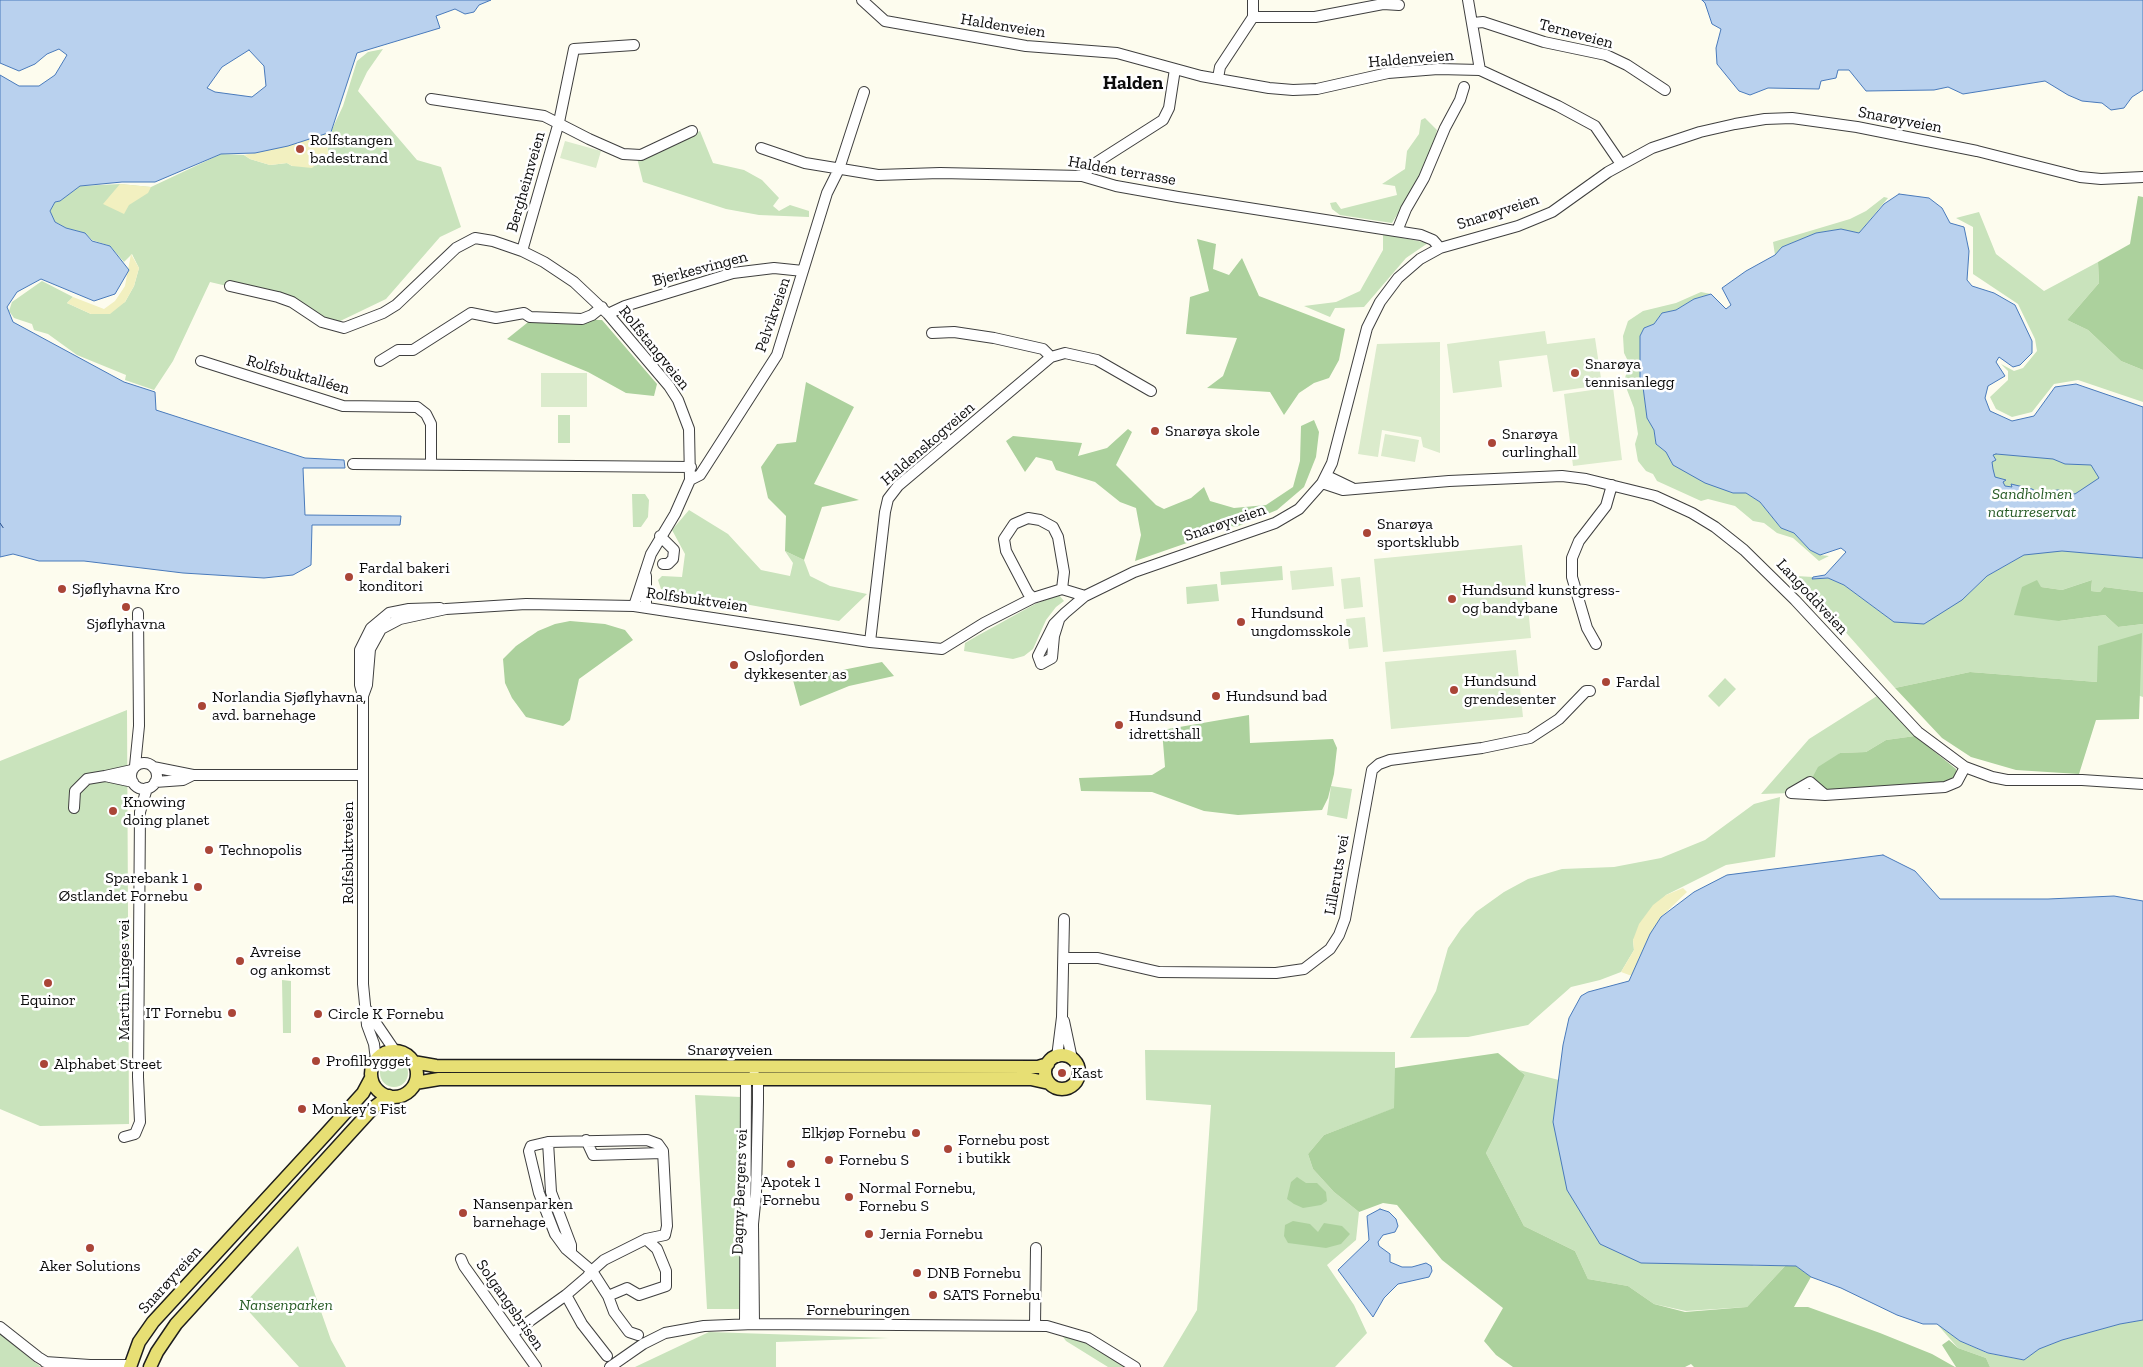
<!DOCTYPE html>
<meta charset="utf-8">
<style>
body{margin:0}
canvas{display:block;background:#fdfcee}
</style>
<canvas width="2143" height="1367"></canvas>
<script>
const context = document.querySelector('canvas').getContext('2d');
context.lineJoin = 'round';
function fill(path, color) {
  context.fillStyle = color;
  context.fill(path, 'evenodd');
}
function shape(rows) {
  const path = new Path2D();
  for (const r of rows) {
    if (r.length === 3) {
      path.moveTo(r[0] + r[2], r[1]);
      path.arc(r[0], r[1], r[2], 0, 2 * Math.PI);
      continue;
    }
    path.moveTo(r[0], r[1]);
    for (let i = 2; i < r.length; i += 2) path.lineTo(r[i], r[i + 1]);
  }
  return path;
}
function strokePath(path, color, width, dash) {
  context.strokeStyle = color;
  context.lineWidth = width;
  context.lineCap = dash ? 'butt' : 'round';
  context.setLineDash(dash || []);
  context.stroke(path);
}
function label(font, color, halo, rows, align = 'center') {
  context.font = font + ' "Zilla Slab",serif';
  context.lineWidth = 5;
  context.setLineDash([]);
  context.textBaseline = 'middle';
  context.strokeStyle = halo;
  context.fillStyle = color;
  for (const [text, x, y, turn = 0] of rows) {
    context.save();
    context.translate(x, y);
    context.rotate((+turn || 0) * Math.PI / 180);
    context.textAlign = isNaN(turn) ? turn : align;
    if (halo) context.strokeText(text, 0, 0);
    context.fillText(text, 0, 0);
    context.restore();
  }
}
const green = shape([
 [383,49,367,72,358,91,417,160,441,167,461,227,440,237,386,299,334,324,282,299,210,282,173,361,154,390,125,380,126,375,77,355,48,334,34,330,32,324,14,318,9,311,12,302,42,281,73,297,67,303,91,314,125,302,134,286,139,268,132,254,124,262,110,246,92,240,85,233,66,228,55,222,50,211,55,202,60,201,80,186,120,184,151,187,221,154,244,155,250,159,270,165,287,163,292,166,328,154,327,140,343,106,357,61,368,52],
 [1425,118,1437,130,1434,144,1420,178,1392,223,1340,215,1332,209,1330,203,1336,202,1341,209,1397,195,1395,186,1382,184,1405,169,1407,151,1419,134,1421,120],
 [700,131,713,163,744,170,762,180,779,198,773,206,779,211,790,205,809,211,809,217,759,215,726,209,643,182,637,158],
 [1884,197,1888,198,1859,233,1841,229,1816,233,1782,247,1775,255,1773,242,1850,219,1866,211],
 [1979,212,1996,254,2044,291,2098,262,2099,283,2067,320,2088,330,2121,361,2143,370,2143,402,2078,380,2054,384,2032,412,2012,417,1996,409,1990,397,2008,380,2008,371,2001,364,2014,371,2023,368,2037,351,2035,339,2018,304,1973,274,1973,227,1956,218],
 [1383,234,1428,243,1406,258,1364,307,1335,308,1330,317,1304,306,1336,302,1360,291,1383,250],
 [1701,292,1711,294,1694,299,1676,310,1662,313,1654,324,1644,328,1640,336,1640,380,1643,387,1647,418,1654,430,1656,444,1666,452,1673,465,1733,493,1746,493,1760,502,1781,528,1794,533,1810,550,1820,555,1829,556,1819,561,1793,538,1777,533,1764,523,1753,521,1735,506,1708,499,1701,501,1657,481,1653,474,1646,471,1638,461,1635,444,1638,434,1634,408,1624,382,1629,363,1624,353,1623,336,1628,321,1643,311,1676,303],
 [558,415,570,415,570,443,558,443],
 [1929,443,2143,461,2100,554,2143,558,2143,592,2104,587,2100,592,2091,591,2092,580,2062,590,2041,587,2059,621,2105,615,2118,627,2143,624,2143,697,2097,682,1970,672,1895,688,1796,576,1813,577,1813,579,1828,578,1844,585,1894,622,1962,600,1987,576,2024,555],
 [632,494,645,494,649,500,648,517,641,527,633,527],
 [689,510,728,534,761,570,790,576,793,563,785,551,804,560,810,576,830,586,867,594,839,621,661,589,658,580,662,576,682,577,685,554,672,530],
 [1282,566,1283,580,1221,585,1220,572],
 [1217,584,1219,601,1187,604,1186,587],
 [1059,595,1064,601,1056,607,1046,620,1033,649,1024,656,1013,659,964,651,965,643,977,636,1035,604],
 [1725,678,1736,689,1719,707,1708,696],
 [1877,696,1915,736,1886,740,1866,752,1840,753,1810,782,1791,793,1761,794,1809,739],
 [127,710,129,1124,40,1126,0,1109,0,761],
 [1331,786,1352,789,1347,819,1327,815],
 [1780,797,1775,857,1726,865,1666,895,1633,940,1634,950,1621,972,1600,980,1571,987,1528,1025,1468,1037,1410,1038,1436,991,1448,948,1461,929,1476,912,1504,892,1528,879,1562,869,1614,867,1661,858,1705,840,1754,804],
 [282,980,291,981,291,1033,283,1033],
 [1145,1050,1395,1052,1395,1108,1324,1135,1308,1154,1313,1169,1334,1192,1359,1212,1356,1240,1327,1265,1354,1305,1367,1333,1335,1367,1163,1367,1197,1310,1211,1105,1146,1100],
 [394,1073,14],
 [1519,1070,1559,1080,1553,1122,1754,1266,1786,1265,1747,1307,1686,1311,1654,1304,1628,1286,1588,1279,1575,1251,1524,1226,1486,1153,1525,1075],
 [695,1095,741,1097,741,1309,707,1309],
 [298,1246,331,1340,346,1367,299,1367,243,1305],
 [2143,1320,2143,1367,1990,1367,1986,1358,1958,1348,1937,1324,1960,1341,1987,1353,2023,1360,2039,1349,2062,1340,2120,1324],
 [709,1332,889,1338,776,1342,776,1367,635,1367],
 [0,1334,41,1367,0,1367],
 [1061,1334,1081,1340,1126,1367,1108,1367,1066,1341]
]);
const forest = shape([
 [2138,196,2143,197,2143,370,2121,361,2088,330,2067,320,2099,283,2098,262,2130,244],
 [1197,239,1216,244,1213,269,1229,275,1242,258,1259,296,1345,329,1339,360,1329,378,1314,383,1299,393,1284,415,1270,392,1207,388,1223,376,1237,338,1186,334,1190,297,1209,291],
 [532,319,602,320,657,384,654,396,626,393,588,372,507,339],
 [806,382,854,407,814,484,859,500,822,507,804,560,785,551,786,516,768,498,761,467,777,444,796,442],
 [1314,420,1319,432,1316,457,1304,487,1277,510,1236,527,1217,523,1207,536,1135,561,1141,535,1136,508,1120,502,1095,482,1056,470,1052,461,1036,457,1025,472,1006,441,1013,436,1082,443,1078,456,1107,448,1128,429,1132,432,1116,465,1156,505,1164,509,1191,498,1204,487,1210,501,1234,508,1266,505,1293,487,1300,461,1301,426],
 [2037,580,2041,587,2062,590,2092,580,2091,591,2100,592,2104,587,2143,592,2143,624,2118,627,2105,615,2059,621,2014,615,2022,587],
 [570,621,605,624,625,630,633,640,579,679,570,720,563,726,526,717,512,698,505,683,503,659,516,646,538,631,555,624],
 [2142,633,2139,719,2096,720,2079,774,2016,770,1971,757,1942,738,1895,688,1970,672,2097,682,2098,646],
 [882,662,894,676,849,686,800,706,793,680],
 [1249,715,1250,743,1333,739,1337,748,1334,774,1328,798,1322,810,1238,815,1204,811,1152,792,1081,791,1079,778,1152,775,1165,767,1162,730],
 [1915,736,1956,769,1957,778,1945,787,1825,795,1810,782,1818,767,1840,753,1866,752,1886,740],
 [1498,1053,1525,1075,1486,1153,1524,1226,1575,1251,1588,1279,1628,1286,1654,1304,1685,1312,1747,1307,1786,1265,1796,1266,1811,1277,1794,1307,1808,1307,1880,1333,1932,1354,1955,1367,1694,1367,1691,1364,1685,1367,1513,1367,1496,1355,1484,1341,1503,1308,1442,1260,1397,1205,1383,1203,1359,1212,1334,1192,1313,1169,1308,1154,1324,1135,1394,1108,1395,1068],
 [1297,1177,1306,1183,1317,1183,1326,1192,1327,1201,1321,1205,1303,1208,1294,1204,1287,1199,1291,1182],
 [1293,1221,1310,1224,1318,1232,1324,1223,1342,1226,1350,1234,1341,1244,1326,1248,1288,1243,1284,1236,1285,1225],
 [1949,1340,1958,1348,1986,1358,1990,1367,1956,1367,1942,1345]
]);
const sand = shape([
 [331,132,327,140,328,154,312,168,292,166,287,163,270,165,250,159,244,155,288,146],
 [120,184,151,187,148,193,129,205,124,214,103,204],
 [131,254,139,268,134,286,125,302,110,314,91,314,67,303,73,297,104,309,115,301,125,286],
 [1683,888,1687,892,1661,917,1650,934,1632,976,1621,972,1634,950,1633,940,1639,924,1653,905,1666,895]
]);
const pitch = shape([
 [565,141,601,151,596,168,560,158],
 [1545,331,1547,344,1595,338,1602,385,1553,392,1547,355,1499,361,1502,387,1453,393,1447,344],
 [1440,342,1440,453,1423,447,1421,437,1382,430,1378,457,1358,454,1377,344],
 [541,373,587,373,587,407,541,407],
 [1613,387,1622,460,1573,466,1564,394],
 [1385,434,1419,440,1415,462,1381,456],
 [1522,545,1531,638,1383,652,1374,559],
 [1332,567,1334,586,1292,590,1290,571],
 [1360,577,1363,607,1344,609,1341,579],
 [1365,617,1368,647,1349,649,1346,619],
 [1516,650,1523,717,1391,729,1385,662]
]);
const water = shape([
 [0,0,491,0,479,5,474,12,465,14,455,9,436,16,440,28,357,53,331,132,288,146,255,153,221,154,155,182,122,182,80,186,60,201,55,202,50,211,55,222,66,228,85,233,92,241,110,246,129,270,115,294,94,301,41,279,17,292,7,307,13,322,124,382,155,392,156,410,305,458,344,460,345,468,303,468,305,515,401,516,400,525,312,525,311,565,293,575,264,578,183,573,84,561,39,561,13,554,0,557,0,75,19,86,39,86,55,75,67,55,59,49,47,54,35,64,19,71,0,63,0,0],
 [249,50,264,66,266,86,252,97,215,92,207,88,222,67,249,50],
 [1702,0,2143,0,2143,90,2132,97,2124,108,2111,110,2102,103,2082,101,2068,95,2045,81,1963,94,1948,87,1934,90,1866,91,1849,70,1838,70,1836,78,1821,81,1819,89,1768,88,1750,95,1739,91,1717,64,1716,48,1721,29,1712,24,1705,3,1702,0],
 [1899,194,1929,198,1942,208,1950,223,1964,227,1969,251,1967,280,1972,286,1994,293,2015,305,2032,341,2032,353,2020,365,2013,367,1999,357,1996,362,2005,376,1988,386,1985,398,1990,411,2012,421,2034,416,2055,387,2076,384,2143,407,2143,558,2062,551,2024,555,1987,576,1962,600,1924,624,1894,622,1844,585,1828,578,1812,579,1813,577,1825,575,1846,552,1841,548,1820,555,1810,550,1794,533,1781,528,1760,502,1746,493,1733,493,1705,483,1673,465,1666,452,1656,444,1654,430,1647,418,1643,387,1640,380,1640,336,1644,328,1654,324,1662,313,1676,310,1694,299,1711,294,1726,309,1731,305,1722,288,1746,271,1775,255,1782,247,1816,233,1841,229,1859,233,1884,204,1899,194],
 [1996,454,2053,459,2065,464,2091,465,2099,478,2075,494,2058,490,2050,491,2049,495,2042,495,2032,489,2011,484,2012,487,2005,486,2003,482,2006,480,1995,477,1993,469,1992,462,1996,460,1993,455,1996,454],
 [1883,855,1915,871,1940,899,2048,899,2114,896,2143,901,2143,1320,2120,1324,2062,1340,2039,1349,2024,1360,1988,1353,1960,1341,1937,1324,1923,1324,1897,1315,1841,1288,1811,1277,1796,1266,1641,1263,1600,1244,1567,1190,1553,1122,1563,1045,1569,1018,1581,996,1588,992,1629,981,1650,934,1661,917,1694,892,1727,875,1883,855],
 [1380,1209,1389,1212,1396,1219,1398,1226,1395,1232,1383,1235,1378,1242,1379,1246,1390,1254,1390,1262,1402,1267,1412,1267,1426,1263,1431,1266,1432,1271,1429,1277,1398,1284,1384,1298,1373,1317,1338,1270,1369,1240,1367,1216,1380,1209]
]);
const ferry = shape([
 [0,523,4,529]
]);
const minor = shape([
 [862,0,885,21,1026,46,1117,53,1201,76,1269,88,1293,90,1317,89,1388,73,1438,69,1480,70,1558,106,1595,126,1621,164],
 [1253,0,1253,17],
 [1468,0,1480,70],
 [1473,23,1483,22,1544,42,1606,55,1627,65,1665,90],
 [1218,78,1220,67,1253,17,1315,17,1383,4,1399,5],
 [431,99,544,116,589,139,623,154,641,155,692,131],
 [761,148,805,163,878,175,940,173,1082,176,1116,186,1178,197,1421,235,1433,240,1440,248],
 [1082,176,1094,164,1163,120,1169,108,1175,69],
 [1397,231,1406,209,1424,178,1445,128,1460,100,1464,87],
 [522,251,559,122,574,49,634,45],
 [230,286,278,297,292,302,322,322,344,328,383,313,396,305,456,248,475,238,493,241,522,251,544,262,574,282,608,314,669,386,678,400,689,429,690,480,675,514,651,554,634,606],
 [608,314,625,306,733,273,774,268,803,271],
 [932,333,954,332,994,338,1043,349,1051,357],
 [201,361,343,406,417,407,426,414,431,424,431,464],
 [380,361,398,350,413,350,471,313,496,318,524,313,530,317,582,319,592,315,602,307],
 [353,464,691,467],
 [1327,476,1352,488],
 [690,480,700,475,777,355,827,193,839,169,864,92],
 [1322,483,1343,490,1449,481,1562,476,1586,479,1655,496,1692,513,1715,527,1744,550,1795,600,1918,732,1965,767,1992,777,2007,780,2082,780,2143,784],
 [660,536,674,550,673,559,668,564,663,564],
 [646,576,646,608],
 [1062,589,1033,598,1028,593,1006,551,1004,539,1014,524,1028,518,1040,520,1053,527,1058,537,1064,572,1062,589,1085,596],
 [1059,620,1054,636,1052,658,1041,664,1038,656,1054,624,1065,613,1085,596,1134,572,1275,523,1299,509,1322,483,1332,463,1367,328,1380,302,1398,278,1420,259,1440,248,1518,226,1552,212,1608,172,1652,148,1700,132,1735,124,1765,119,1792,118,1857,127,1977,151,2080,177,2101,179,2143,177],
 [870,642,885,512,888,499,898,486,1051,357,1065,353,1097,360,1151,391],
 [1596,644,1587,628,1572,577,1572,558,1579,541,1606,506,1612,485],
 [363,696,367,685,370,649,381,629,400,619,446,609,526,604,634,606,870,642,942,649,984,623,1033,598],
 [144,776,13],
 [135,766,139,726,138,613],
 [153,767,193,775,363,775],
 [105,776,132,770],
 [155,782,183,780,193,775],
 [1825,795,1810,782,1791,793,1825,795,1945,787,1957,782,1965,767],
 [74,808,75,791,87,779,105,776,133,782],
 [1064,958,1098,958,1159,972,1276,973,1304,969,1330,949,1339,935,1345,919,1372,770,1379,764,1390,760,1482,748,1530,738,1559,719,1586,691,1590,691],
 [367,1010,395,1051],
 [1064,1021,1072,1059],
 [1057,1057,1062,1017,1064,919],
 [376,1060,374,1044,367,1025,363,984,363,696,360,685,360,650,371,628,389,613,409,609,440,608],
 [754,1075,758,1079,758,1102,756,1194,753,1224,754,1324],
 [124,1137,135,1134,140,1122,138,1077,140,812,147,788],
 [586,1140,593,1155,663,1153],
 [548,1142,551,1192,571,1245,571,1253],
 [461,1259,464,1266,536,1367],
 [566,1295,582,1324,607,1356],
 [608,1296,627,1288,639,1295,666,1286,666,1271,657,1249,646,1239],
 [745,1324,746,1079],
 [1035,1325,1036,1248],
 [0,1327,38,1357,51,1365],
 [513,1333,566,1295,587,1277,592,1271,595,1268,604,1260,646,1239,665,1235,667,1226,663,1151,658,1144,647,1140,548,1142,531,1146,529,1151,539,1193,555,1234,566,1249,592,1271,608,1296,614,1312,629,1332,638,1335],
 [45,1362,90,1365,131,1365],
 [610,1367,643,1344,665,1333,704,1326,754,1324,1047,1326,1088,1338,1135,1367]
]);
const major = shape([
 [394,1074,23],
 [1062,1072,17],
 [413,1062,436,1066,1038,1067,1048,1064],
 [415,1083,439,1079,1031,1079,1049,1083],
 [130,1367,139,1342,153,1322,325,1135,363,1093,371,1078],
 [150,1367,157,1352,176,1324,373,1108,389,1096]
]);
const markers = [
 [300,149,5,"#aa4537"],
 [1575,373,5,"#aa4537"],
 [1155,431,5,"#aa4537"],
 [1492,443,5,"#aa4537"],
 [1367,533,5,"#aa4537"],
 [349,577,5,"#aa4537"],
 [62,589,5,"#aa4537"],
 [1452,599,5,"#aa4537"],
 [126,607,5,"#aa4537"],
 [1241,622,5,"#aa4537"],
 [734,665,5,"#aa4537"],
 [1606,682,5,"#aa4537"],
 [1454,690,5,"#aa4537"],
 [1216,696,5,"#aa4537"],
 [202,706,5,"#aa4537"],
 [1119,725,5,"#aa4537"],
 [113,811,5,"#aa4537"],
 [209,850,5,"#aa4537"],
 [198,887,5,"#aa4537"],
 [240,961,5,"#aa4537"],
 [48,983,5,"#aa4537"],
 [232,1013,5,"#aa4537"],
 [318,1014,5,"#aa4537"],
 [316,1061,5,"#aa4537"],
 [44,1064,5,"#aa4537"],
 [1062,1073,5,"#aa4537"],
 [302,1109,5,"#aa4537"],
 [916,1133,5,"#aa4537"],
 [948,1149,5,"#aa4537"],
 [829,1160,5,"#aa4537"],
 [791,1164,5,"#aa4537"],
 [849,1197,5,"#aa4537"],
 [463,1213,5,"#aa4537"],
 [869,1234,5,"#aa4537"],
 [90,1248,5,"#aa4537"],
 [917,1273,5,"#aa4537"],
 [933,1295,5,"#aa4537"]
];
const streetNames = [
 ["Haldenveien",1003,26,9],
 ["Terneveien",1576,34,15],
 ["Haldenveien",1411,59,-5],
 ["Snarøyveien",1900,120,11],
 ["Halden terrasse",1122,171,10],
 ["Bergheimveien",526,182,-74],
 ["Snarøyveien",1498,212,-18],
 ["Bjerkesvingen",700,269,-15],
 ["Pelvikveien",773,315,-71],
 ["Rolfstangveien",654,348,51],
 ["Rolfsbuktalléen",298,375,16],
 ["Haldenskogveien",928,444,-41],
 ["Snarøyveien",1225,523,-19],
 ["Langoddveien",1812,597,47],
 ["Rolfsbuktveien",697,600,8],
 ["Rolfsbuktveien",348,853,-90],
 ["Lilleruts vei",1337,875,-80],
 ["Martin Linges vei",124,980,-90],
 ["Snarøyveien",730,1050],
 ["Dagny Bergers vei",740,1192,-88],
 ["Snarøyveien",170,1280,-48],
 ["Solgangsbrisen",510,1305,55],
 ["Forneburingen",858,1310]
];
const poiNames = [
 ["Rolfstangen",310,140],
 ["badestrand",310,158],
 ["Snarøya",1585,364],
 ["tennisanlegg",1585,382],
 ["Snarøya skole",1165,431],
 ["Snarøya",1502,434],
 ["curlinghall",1502,452],
 ["Snarøya",1377,524],
 ["sportsklubb",1377,542],
 ["Fardal bakeri",359,568],
 ["konditori",359,586],
 ["Sjøflyhavna Kro",72,589],
 ["Hundsund kunstgress-",1462,590],
 ["og bandybane",1462,608],
 ["Hundsund",1251,613],
 ["ungdomsskole",1251,631],
 ["Sjøflyhavna",126,624,"center"],
 ["Oslofjorden",744,656],
 ["dykkesenter as",744,674],
 ["Hundsund",1464,681],
 ["grendesenter",1464,699],
 ["Fardal",1616,682],
 ["Hundsund bad",1226,696],
 ["Norlandia Sjøflyhavna,",212,697],
 ["avd. barnehage",212,715],
 ["Hundsund",1129,716],
 ["idrettshall",1129,734],
 ["Knowing",123,802],
 ["doing planet",123,820],
 ["Technopolis",219,850],
 ["Sparebank 1",188,878,"right"],
 ["Østlandet Fornebu",188,896,"right"],
 ["Avreise",250,952],
 ["og ankomst",250,970],
 ["Equinor",48,1000,"center"],
 ["IT Fornebu",222,1013,"right"],
 ["Circle K Fornebu",328,1014],
 ["Profilbygget",326,1061],
 ["Alphabet Street",54,1064],
 ["Kast",1072,1073],
 ["Monkey’s Fist",312,1109],
 ["Elkjøp Fornebu",906,1133,"right"],
 ["Fornebu post",958,1140],
 ["i butikk",958,1158],
 ["Fornebu S",839,1160],
 ["Apotek 1",791,1182,"center"],
 ["Fornebu",791,1200,"center"],
 ["Normal Fornebu,",859,1188],
 ["Fornebu S",859,1206],
 ["Nansenparken",473,1204],
 ["barnehage",473,1222],
 ["Jernia Fornebu",879,1234],
 ["Aker Solutions",90,1266,"center"],
 ["DNB Fornebu",927,1273],
 ["SATS Fornebu",943,1295]
];
const parkNames = [
 ["Sandholmen",2032,494],
 ["naturreservat",2032,512],
 ["Nansenparken",286,1305]
];
const quarterNames = [
 ["Halden",1133,84]
];
fill(green, '#c9e3bc');
fill(forest, '#acd19d');
fill(sand, '#f2f0c0');
fill(pitch, '#dbebcc');
fill(water, '#b9d1ee');
strokePath(water, '#497abb', 1);
strokePath(ferry, '#264e8d', 1, [6, 5]);
strokePath(minor, '#3f3f3f', 12);
strokePath(major, '#1d1d1d', 15);
strokePath(minor, '#fff', 10);
strokePath(major, '#e7df74', 12);
for (const [x, y, r, color] of markers) {
  const dot = new Path2D();
  dot.arc(x, y, r, 0, 2 * Math.PI);
  context.fillStyle = color;
  context.fill(dot);
  strokePath(dot, '#fff', 2);
}
label('16px', '#0c0c0c', '#fff', streetNames);
label('16px', '#0c0c0c', '#fff', poiNames, 'left');
label('italic 16px', '#275b25', '#fff', parkNames);
label('bold 19px', '#0c0c0c', '#fff', quarterNames);
</script>
